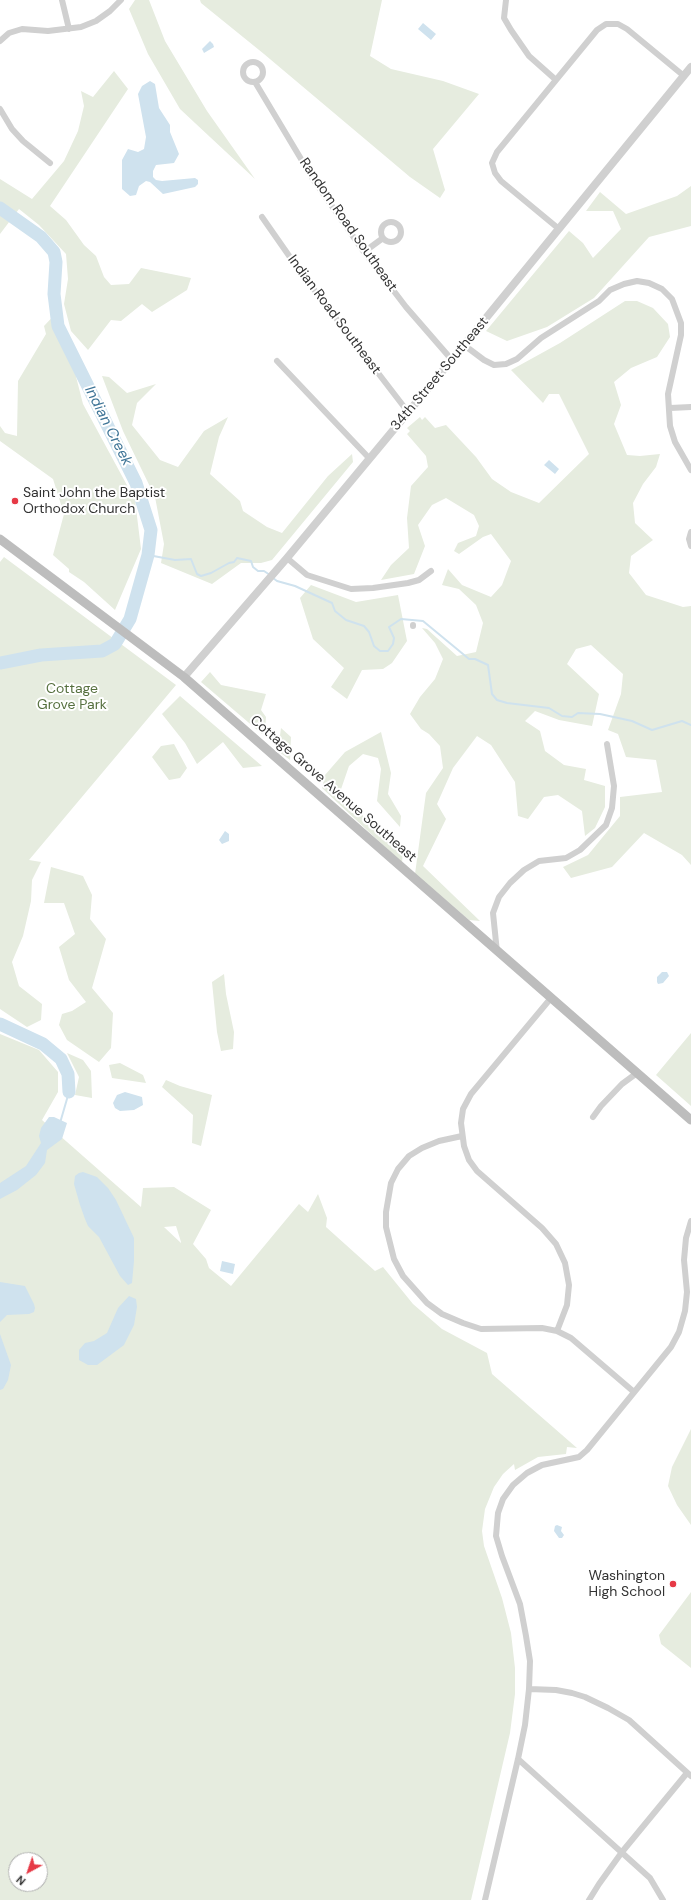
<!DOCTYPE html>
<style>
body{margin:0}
#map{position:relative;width:691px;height:1900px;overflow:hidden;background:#fff;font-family:"DM Sans",sans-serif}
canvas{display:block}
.north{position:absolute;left:8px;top:1852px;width:40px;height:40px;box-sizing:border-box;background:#fff;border:1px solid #adadad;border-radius:50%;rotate:220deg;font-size:11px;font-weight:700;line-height:16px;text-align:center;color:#333}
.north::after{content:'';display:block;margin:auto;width:14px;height:18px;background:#e63946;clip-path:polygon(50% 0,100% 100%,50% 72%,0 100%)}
</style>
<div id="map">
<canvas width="691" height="1900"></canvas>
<div class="north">N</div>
</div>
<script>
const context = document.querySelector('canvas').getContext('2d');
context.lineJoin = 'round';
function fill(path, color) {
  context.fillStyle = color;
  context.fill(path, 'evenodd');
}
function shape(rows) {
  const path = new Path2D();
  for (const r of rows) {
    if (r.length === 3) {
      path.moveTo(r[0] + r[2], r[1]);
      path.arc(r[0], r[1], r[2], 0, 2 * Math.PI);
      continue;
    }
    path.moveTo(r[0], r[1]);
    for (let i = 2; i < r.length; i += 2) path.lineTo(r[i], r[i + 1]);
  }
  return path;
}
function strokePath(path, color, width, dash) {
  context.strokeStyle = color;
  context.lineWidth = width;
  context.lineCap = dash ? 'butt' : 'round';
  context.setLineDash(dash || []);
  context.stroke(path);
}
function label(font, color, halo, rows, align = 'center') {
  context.font = font + ' "DM Sans",sans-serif';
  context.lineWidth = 4;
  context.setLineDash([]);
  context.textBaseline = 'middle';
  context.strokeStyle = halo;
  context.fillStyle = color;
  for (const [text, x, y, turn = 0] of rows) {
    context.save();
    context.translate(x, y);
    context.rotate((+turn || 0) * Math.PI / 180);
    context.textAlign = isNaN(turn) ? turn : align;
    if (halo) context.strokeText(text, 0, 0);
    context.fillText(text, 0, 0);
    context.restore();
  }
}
const green = shape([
 [135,0,149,0,165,41,207,111,255,179,180,109,148,54,129,9],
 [200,0,382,0,370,56,391,69,443,81,479,94,433,149,445,190,440,198,410,177,264,54,201,3],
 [114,71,128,89,50,206,66,220,84,245,96,256,104,277,111,285,129,284,141,268,191,278,187,290,152,312,142,304,121,321,111,320,88,350,71,331,64,304,68,279,66,254,39,225,19,209,0,234,0,179,32,199,64,161,78,131,84,106,81,91,93,97],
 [691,186,691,226,649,237,594,298,547,327,507,341,486,331,569,231,583,243,593,258,621,229,613,211,586,211,600,192,626,214,677,196],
 [625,301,637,301,653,308,668,324,670,337,657,357,631,368,614,382,621,405,614,424,627,455,640,456,660,454,656,467,643,484,633,503,635,523,653,540,631,556,629,573,646,595,683,607,691,606,691,865,682,855,644,833,612,867,571,878,563,867,588,855,620,816,620,797,662,792,656,760,626,757,618,734,608,730,621,694,623,674,591,645,576,649,567,664,599,694,592,726,559,720,535,711,525,721,540,731,545,751,564,765,586,769,584,780,605,786,605,807,595,828,585,836,582,811,558,795,544,797,528,819,518,816,515,782,491,745,477,736,453,768,437,804,446,819,423,866,480,921,469,920,415,874,426,793,443,768,440,746,429,734,421,729,410,714,420,697,435,679,443,659,435,643,422,628,427,629,457,656,476,652,483,623,476,605,459,589,442,585,448,569,462,585,491,597,502,585,511,561,491,534,483,537,459,554,454,551,458,543,476,536,479,526,474,515,446,498,432,505,418,525,425,546,414,574,381,580,391,565,409,548,407,518,411,486,428,467,426,456,407,434,410,431,407,428,420,417,422,420,425,417,435,428,446,425,476,457,492,479,511,492,539,503,589,454,559,394,549,394,543,403,511,370,560,343],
 [59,310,83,404,135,500,141,549,115,610,84,582,69,572,69,569,53,555,64,514,53,479,0,441,0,426,5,433,17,436,18,381,46,334,44,326],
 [102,376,109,377,127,393,156,384,137,403,132,425,160,460,178,467,204,431,228,417,219,437,210,474,240,501,243,511,267,527,282,533,328,476,352,454,353,462,272,560,261,563,241,563,212,584,161,563,164,544,155,497,123,431],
 [4,557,176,685,29,860,41,862,32,880,31,901,23,936,12,962,19,986,42,1004,41,1020,27,1027,0,1009,0,562],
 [311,585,356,602,398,595,407,641,392,663,383,669,362,670,347,699,331,687,344,668,313,639,300,598],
 [210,672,221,685,266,694,261,710,266,717,265,730,262,734,201,682],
 [180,696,262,766,243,768,223,742,197,764,185,743,162,714],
 [281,728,291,737,290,760,278,751],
 [381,732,391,773,388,794,401,816,400,827,377,801,381,769,378,758,363,754,349,766,339,795,403,850,402,863,322,788,325,775,345,752],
 [174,744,187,768,180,778,169,780,152,757,161,746],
 [51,867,83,876,92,895,90,919,106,939,92,988,113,1013,111,1048,99,1062,67,1040,59,1025,62,1014,72,1011,86,1002,69,980,59,947,75,934,64,903,44,903],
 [224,974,226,994,234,1032,233,1049,221,1051,217,1032,212,982],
 [691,1033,691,1106,656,1075],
 [0,1034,39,1050,58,1072,58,1092,42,1120,141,1207,143,1188,174,1187,211,1210,193,1244,206,1259,209,1268,231,1286,299,1204,308,1212,318,1194,327,1218,326,1227,375,1271,383,1267,413,1304,442,1329,487,1353,492,1374,577,1448,567,1447,566,1454,538,1457,515,1470,514,1464,503,1474,494,1487,485,1509,482,1531,484,1546,502,1598,511,1633,515,1668,515,1694,510,1733,471,1900,0,1900],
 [176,1226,181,1242,181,1243,164,1227],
 [16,1860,40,1860,40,1884,16,1884],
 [67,1053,83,1060,91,1071,92,1098,75,1095,79,1077],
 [120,1063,143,1075,146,1083,112,1078,109,1065],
 [166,1080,180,1086,212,1095,201,1146,192,1143,193,1115,162,1087],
 [691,1429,691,1525,677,1505,668,1486,672,1467],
 [691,1592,691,1668,661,1644,659,1635]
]);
const water = shape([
 [423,23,436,34,431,40,418,29],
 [210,41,213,44,214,47,204,53,202,49],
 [150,81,155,84,159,108,170,125,170,132,179,154,174,163,156,165,153,171,153,177,156,180,162,181,195,178,198,180,198,184,195,187,163,194,150,182,146,181,139,186,136,195,130,196,122,189,122,160,128,149,138,152,144,149,146,137,138,94,142,86],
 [549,460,559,469,555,474,544,465],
 [225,831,229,834,229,841,222,844,219,840],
 [662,972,667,972,669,976,663,983,658,984,657,982,657,977],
 [125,1092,142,1097,143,1105,134,1110,120,1111,115,1108,113,1103,117,1095],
 [49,1117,54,1117,67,1123,62,1139,47,1150,45,1163,36,1175,17,1190,0,1199,0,1183,26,1166,41,1143,39,1136,41,1128],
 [83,1172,97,1177,108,1188,116,1200,134,1238,134,1261,132,1283,128,1285,120,1276,99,1237,88,1226,85,1219,80,1205,74,1184,75,1176,79,1173],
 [222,1261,235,1264,233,1274,220,1271],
 [0,1282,25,1286,34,1304,35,1308,34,1312,29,1314,7,1315,0,1322],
 [129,1296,136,1299,137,1307,134,1325,124,1345,97,1365,88,1365,79,1360,79,1350,85,1343,94,1341,107,1333,118,1308],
 [0,1334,11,1365,8,1380,3,1389,0,1390],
 [557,1525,562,1527,561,1531,564,1535,562,1538,559,1538,554,1531,555,1526]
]);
const stream = shape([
 [148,555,175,560,191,559,197,574,201,576,211,573,229,563,234,562,237,558,251,561,253,567,258,571,264,571,270,575],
 [273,578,277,581,295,586,332,603,335,611,346,620,364,626,369,632,374,646,380,651,388,651,393,644,394,638,389,627,401,619,423,621,469,659,475,659,488,665,492,694,497,700,507,703,549,708,562,716,572,717,578,713,600,714,632,721,652,730,682,721,691,725],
 [60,1123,69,1092]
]);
const river = shape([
 [0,208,41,237,54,252,56,262,54,294,58,326,136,483,151,530,148,555,130,619,115,644,102,651,41,655,0,663],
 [0,1024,43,1044,61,1059,68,1074,69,1092]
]);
const minor = shape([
 [62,0,69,29],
 [506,0,504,18,511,30,529,56,556,80],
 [0,41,9,33,22,29,48,31,81,27,96,21,110,11,121,0],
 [253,72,10],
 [255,82,313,179,364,252,406,307,452,360],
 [0,109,12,129,23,141,50,163],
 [262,217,299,270,408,412],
 [391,232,10],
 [559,229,501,181,495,173,492,163,497,152,556,80,597,30,606,24,618,24,627,29,684,76],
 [364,252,383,238],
 [464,345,484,360,494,365,506,364,517,359,541,338,599,301,610,290,624,284,637,281,649,283,662,289,672,299,681,323,681,335,668,394,670,426,675,442,691,470],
 [277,361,369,458],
 [670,408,691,407],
 [691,532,689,539,691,546],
 [287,558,307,575,351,589,373,588,408,583,419,580,431,571],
 [413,625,413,626],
 [497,952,493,913,499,897,510,883,524,870,539,861,566,858,580,850,606,825,612,808,614,786,607,744],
 [551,998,471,1094,463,1109,461,1123,464,1146,469,1160,477,1171,542,1228,556,1244,565,1263,569,1285,567,1305,557,1331],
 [593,1117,601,1106,622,1084,637,1073],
 [462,1136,439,1141,422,1148,409,1156,398,1169,391,1183,386,1212,386,1227,394,1259,403,1276,427,1303,442,1314,463,1323,481,1329,542,1328,557,1331,571,1338,634,1392],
 [529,1689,556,1690,572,1693,585,1697,608,1708,629,1720,691,1776],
 [518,1759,650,1878,663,1900],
 [485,1900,518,1759,525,1725,529,1689,530,1661,526,1636,520,1604,502,1556,496,1536,498,1513,503,1499,513,1485,527,1473,542,1465,579,1457,587,1450,671,1347,679,1332,685,1311,687,1292,684,1260,686,1238,691,1221],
 [589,1900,599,1884,622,1852,687,1773]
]);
const tertiary = shape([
 [184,677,287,558,464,345,691,67]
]);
const secondary = shape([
 [0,539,184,677,691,1120]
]);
const markers = [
 [15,501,4,"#e63946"],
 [673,1584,4,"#e63946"]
];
const streetNames = [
 ["Random Road Southeast",348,225,55],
 ["Indian Road Southeast",334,315,53],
 ["34th Street Southeast",440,374,-50],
 ["Cottage Grove Avenue Southeast",333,789,41]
];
const poiNames = [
 ["Saint John the Baptist",23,493],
 ["Orthodox Church",23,509],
 ["Washington",665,1576,"right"],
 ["High School",665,1592,"right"]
];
const parkNames = [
 ["Cottage",72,689],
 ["Grove Park",72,705]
];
const waterNames = [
 ["Indian Creek",108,426,63]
];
fill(green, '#e6ecdf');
fill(water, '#cfe2ee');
strokePath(stream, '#cfe2ee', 2);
strokePath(river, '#cfe2ee', 13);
strokePath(minor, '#d0d0d0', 6);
strokePath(tertiary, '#d0d0d0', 8);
strokePath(secondary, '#bdbdbd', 9);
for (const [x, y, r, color] of markers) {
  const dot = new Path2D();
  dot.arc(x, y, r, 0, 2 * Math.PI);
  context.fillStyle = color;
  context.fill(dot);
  strokePath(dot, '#fff', 1.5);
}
label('14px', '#333', '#fff', streetNames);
label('14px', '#333', '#fff', poiNames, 'left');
label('14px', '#56703f', '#fff', parkNames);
label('italic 15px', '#3f7597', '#fff', waterNames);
</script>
